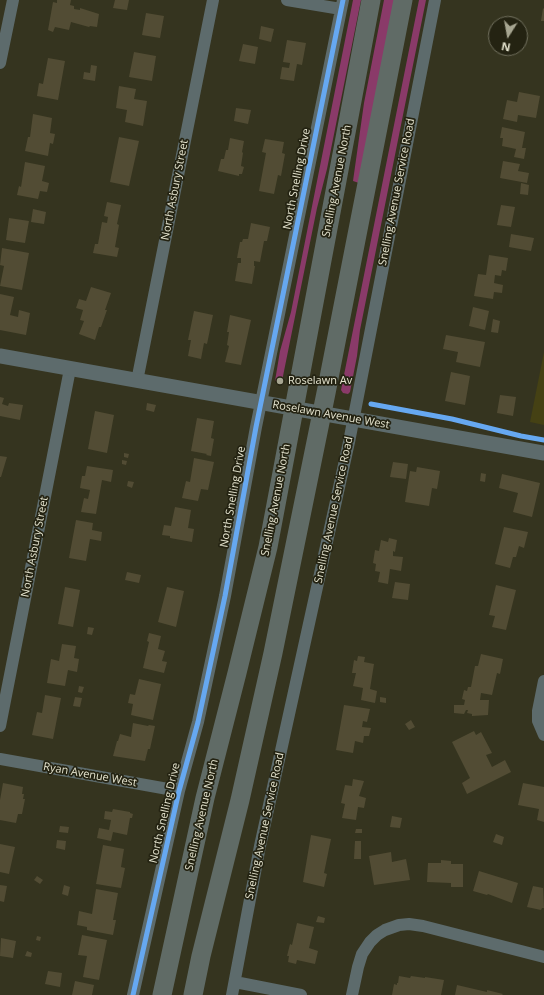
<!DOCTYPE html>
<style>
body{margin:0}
#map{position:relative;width:544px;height:995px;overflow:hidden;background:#35341f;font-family:"Open Sans",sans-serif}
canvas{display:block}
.north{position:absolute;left:488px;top:16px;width:40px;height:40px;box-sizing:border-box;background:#242312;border:1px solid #71705e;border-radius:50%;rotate:191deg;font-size:11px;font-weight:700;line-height:16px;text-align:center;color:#e5e4cf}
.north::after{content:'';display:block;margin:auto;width:14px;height:18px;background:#a7a691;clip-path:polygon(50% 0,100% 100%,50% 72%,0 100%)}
</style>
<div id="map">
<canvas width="544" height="995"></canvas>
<div class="north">N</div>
</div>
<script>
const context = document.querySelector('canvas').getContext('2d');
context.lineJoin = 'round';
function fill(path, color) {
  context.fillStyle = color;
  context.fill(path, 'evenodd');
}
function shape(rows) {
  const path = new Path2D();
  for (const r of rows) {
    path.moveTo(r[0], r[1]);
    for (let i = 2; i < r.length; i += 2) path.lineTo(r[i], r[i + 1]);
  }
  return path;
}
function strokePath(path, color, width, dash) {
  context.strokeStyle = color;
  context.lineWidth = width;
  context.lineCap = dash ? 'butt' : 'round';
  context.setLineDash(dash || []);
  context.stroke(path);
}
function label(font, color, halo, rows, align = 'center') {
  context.font = font + ' "Open Sans",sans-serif';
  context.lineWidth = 3.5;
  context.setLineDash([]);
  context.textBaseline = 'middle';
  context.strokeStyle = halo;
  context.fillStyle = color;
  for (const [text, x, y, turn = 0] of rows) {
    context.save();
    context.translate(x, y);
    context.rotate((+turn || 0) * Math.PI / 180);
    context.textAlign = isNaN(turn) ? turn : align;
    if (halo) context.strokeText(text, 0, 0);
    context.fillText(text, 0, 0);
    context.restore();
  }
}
const built = shape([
 [544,352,544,425,530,422]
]);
const green = shape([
 [353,0,361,0,327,169,317,208,282,381,280,382,275,381,280,351,291,312],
 [384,0,396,0,359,183,353,181,364,103],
 [419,0,426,0,360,330,357,356,350,392,348,394,343,393,341,390]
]);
const building = shape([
 [57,0,71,0,70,5,74,6,74,9,80,10,80,8,99,14,97,27,90,26,89,27,71,22,69,30,55,27,53,32,48,30,53,2,57,3],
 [115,0,129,0,127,10,113,8],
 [543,8,544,9,544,21,541,21],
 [146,13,164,16,160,38,142,35],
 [261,26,274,29,271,42,259,39],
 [287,40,306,43,302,65,297,64,294,81,280,79,282,67,289,68,290,63,283,62],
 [243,44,258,47,255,64,239,61],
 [134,52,156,56,152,81,129,77],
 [48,58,65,61,58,100,37,96,39,83,43,84],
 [91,65,97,66,95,81,83,79,84,72,90,73],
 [119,86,136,89,134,99,147,101,143,126,125,122,127,110,116,108],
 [519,92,540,96,536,118,518,115,517,122,503,119,507,100,517,102],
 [236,108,251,110,248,124,234,121],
 [33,114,52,118,50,133,55,134,53,144,50,143,48,156,25,151,28,137,30,137],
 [502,127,525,132,522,148,526,148,524,159,514,157,516,149,502,146,503,138,500,138],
 [119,137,139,141,129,186,110,182],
 [230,138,244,141,242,152,243,153,241,166,244,167,242,174,239,174,239,176,218,171,221,159,224,159,226,150,228,150],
 [265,139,284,142,282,153,285,154,281,176,278,175,274,194,259,191,266,153,262,152],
 [503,161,520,164,518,171,529,173,527,183,500,178],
 [25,162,45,166,42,181,49,183,47,192,40,191,38,199,17,195,19,186,21,187],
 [521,183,529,185,528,195,520,194],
 [107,202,121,205,117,224,119,225,115,247,119,248,117,257,93,253,95,244,98,244,102,222,107,223,108,217,104,216],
 [501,205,515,207,511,227,497,225],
 [33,209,46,212,44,224,31,222],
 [9,218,29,221,25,243,6,240],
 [251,223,270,227,267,241,264,241,260,262,254,261,254,266,255,266,252,284,235,281,238,263,241,263,241,258,237,258,240,242,242,242,243,239,248,239],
 [511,234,534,238,531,251,509,247],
 [2,248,29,253,22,290,0,286,4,266,0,265],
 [489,255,508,258,506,271,502,270,501,276,495,275,494,283,503,285,502,293,494,292,493,299,474,296,478,274,486,275],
 [91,287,111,293,105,310,107,310,101,327,99,327,95,340,79,334,84,321,80,320,83,310,76,308,79,299,86,301],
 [0,294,14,297,10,315,18,317,19,310,30,313,26,335,0,330],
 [473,307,489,311,485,330,469,326],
 [194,311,213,315,207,344,204,343,201,359,188,356,191,340,188,340],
 [230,315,251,320,241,365,225,362,229,346,227,345,229,332,227,332],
 [493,319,500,321,498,333,491,332],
 [446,335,485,342,480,367,456,362,458,352,443,349],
 [451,372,470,376,465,405,445,401],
 [500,395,516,397,513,416,497,413],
 [0,397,4,398,2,404,8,406,9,403,23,405,20,420,0,416],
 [147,403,156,405,154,412,146,410],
 [95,411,114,415,107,453,88,449],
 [197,418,214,421,211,438,214,439,211,456,206,455,207,454,191,451],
 [124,453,129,454,128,458,124,457],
 [0,456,7,457,1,477,0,477],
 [194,458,214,462,208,490,201,489,198,501,182,498,186,481,190,482],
 [122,460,127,461,126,465,122,464],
 [393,462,408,464,406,479,390,477],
 [87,466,113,470,111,482,102,480,96,514,81,512,84,498,88,499,90,490,80,488,82,476,85,476],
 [417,467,440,471,437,489,432,488,429,506,405,502,410,471,416,472],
 [481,473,486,474,485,482,480,481],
 [502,474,540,483,532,517,513,512,518,493,499,488],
 [128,481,134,482,132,488,127,486],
 [175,507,191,510,188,528,194,529,192,542,170,538,170,536,162,535,164,525,171,526],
 [76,520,93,523,92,530,102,532,101,541,90,539,86,561,69,558],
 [504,527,528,532,524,548,519,546,516,557,513,557,510,568,495,564],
 [389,538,397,540,395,552,393,551,393,556,403,557,401,571,390,569,388,584,378,582,380,572,375,571,376,564,373,563,375,550,379,551,381,540,388,542],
 [127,572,141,575,139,583,125,580],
 [395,582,410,584,408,600,392,598],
 [496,585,516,590,506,630,492,627,495,616,489,615],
 [65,587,80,590,73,627,58,624],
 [167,587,184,591,176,627,158,622],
 [88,627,94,628,92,635,87,634],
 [149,633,161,636,158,649,165,651,162,661,167,662,164,673,143,668,149,642,147,641],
 [62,644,76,646,74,658,79,659,77,672,68,670,65,686,47,683,51,659,59,661],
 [481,654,503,659,500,674,497,673,492,695,481,693,480,700,489,700,488,715,472,716,472,714,467,713,468,710,466,710,464,714,454,713,454,705,464,705,465,700,462,699,464,690,467,691,468,687,471,687,475,666,478,666],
 [358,656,365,657,364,662,374,664,370,689,377,691,375,703,361,700,363,688,353,686,356,673,352,673,354,660,357,661],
 [139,679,161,684,153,720,131,715,133,704,128,703,130,694,135,695],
 [79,686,84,687,82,693,78,692],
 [45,695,61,698,53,739,32,735,37,712,42,713],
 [75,697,82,698,80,707,73,706],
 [380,697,386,698,386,703,380,702],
 [344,705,370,709,367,722,363,721,362,727,371,728,369,736,364,736,363,743,355,741,353,753,336,750],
 [411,720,415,727,409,730,405,724],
 [133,723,148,726,149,725,155,726,150,749,148,749,145,761,113,756,117,741,118,741,120,734,131,737],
 [474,731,476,735,481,732,492,753,486,755,492,767,505,760,511,772,467,794,462,783,470,778,452,742],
 [353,779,364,781,359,796,366,798,364,808,358,807,356,820,342,818,345,804,341,803,345,785,352,786],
 [3,783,23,787,22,794,24,794,23,799,25,799,22,814,18,814,16,823,0,820,0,800],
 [523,783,544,787,544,822,537,820,539,809,518,805],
 [113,809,130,812,130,813,133,814,132,818,130,818,127,835,113,832,111,841,97,838,99,828,109,830,111,820,104,819,105,811,112,812],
 [392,816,402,818,400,828,390,827],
 [60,826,69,827,68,833,59,832],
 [356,829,362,829,362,833,355,833],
 [496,834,504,837,502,845,493,842],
 [311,835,331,839,324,873,327,874,324,887,303,882],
 [57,840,66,841,65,850,56,848],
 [355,841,361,841,361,859,354,859],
 [0,844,15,847,9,874,0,872],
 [103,845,124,849,121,867,125,868,121,888,96,884],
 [391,852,392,862,406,859,410,880,374,885,369,856],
 [441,860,451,861,451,864,463,864,463,887,451,887,451,883,427,882,428,863,441,863],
 [479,871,518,883,512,903,488,894,487,895,473,891],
 [37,876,43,880,40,884,34,880],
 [0,885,7,886,4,902,0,901],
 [64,885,70,887,68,896,62,894],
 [543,885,544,908,542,908,541,910,527,907,533,886,543,888],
 [96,889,118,893,113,920,116,920,113,935,87,930,87,927,77,925,79,911,92,914],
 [318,916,325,918,324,923,316,922],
 [297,923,314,927,309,948,318,951,315,964,297,960,296,964,288,962,289,956,287,956,290,944,292,945],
 [82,935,107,940,99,980,83,977,87,956,78,955],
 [37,936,41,937,40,941,36,940],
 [1,938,16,941,13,958,0,956],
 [27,951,32,953,31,957,25,956],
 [48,971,62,973,60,987,45,984],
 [399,976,410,978,411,976,425,978,425,977,444,980,441,995,392,995,394,984,397,985,397,983,398,983],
 [75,981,94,985,92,995,72,995],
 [457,985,487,992,487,990,503,994,502,995,455,995]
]);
const minor = shape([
 [287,0,341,9],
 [0,63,13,0],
 [137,381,213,0],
 [544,681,538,711,538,721,544,735],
 [0,726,70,369],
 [0,759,179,791],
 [235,982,301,995],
 [133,995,179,791,198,722,225,596,256,427,343,0],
 [232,995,260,846,349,442,435,0],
 [352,995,358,967,362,954,370,942,377,935,385,930,399,925,409,924,423,926,544,957]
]);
const tertiary = shape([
 [0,356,544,453]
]);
const primary = shape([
 [162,995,205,798,237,673,268,547,371,0],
 [193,995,201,956,240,800,273,653,326,393,403,0]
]);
const cycleway = shape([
 [371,404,452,419,521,436,544,440],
 [133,995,179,791,198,722,225,596,256,427,343,0]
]);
const markers = [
 [280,381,4,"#a7a691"]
];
const streetNames = [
 ["North Snelling Drive",297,179,-79],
 ["Snelling Avenue North",337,181,-79],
 ["North Asbury Street",175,190,-79],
 ["Snelling Avenue Service Road",397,192,-79],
 ["Roselawn Avenue West",331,415,10],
 ["North Snelling Drive",233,497,-80],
 ["Snelling Avenue North",276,500,-79],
 ["Snelling Avenue Service Road",334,510,-78],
 ["North Asbury Street",35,547,-79],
 ["Ryan Avenue West",90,775,10],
 ["North Snelling Drive",165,813,-77],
 ["Snelling Avenue North",202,815,-77],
 ["Snelling Avenue Service Road",265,826,-78]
];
const poiNames = [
 ["Roselawn Av",288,381]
];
fill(built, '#454114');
fill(green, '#8a3a69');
fill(building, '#524c34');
strokePath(minor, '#5d6b6c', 12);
strokePath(tertiary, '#5d6b6c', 15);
strokePath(primary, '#606b66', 19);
strokePath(cycleway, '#66a8f1', 5);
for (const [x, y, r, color] of markers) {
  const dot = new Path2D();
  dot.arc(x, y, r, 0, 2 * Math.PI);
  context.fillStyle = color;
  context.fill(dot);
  strokePath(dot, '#242312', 1.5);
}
label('11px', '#e5e4cf', '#242312', streetNames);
label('11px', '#e5e4cf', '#242312', poiNames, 'left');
</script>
